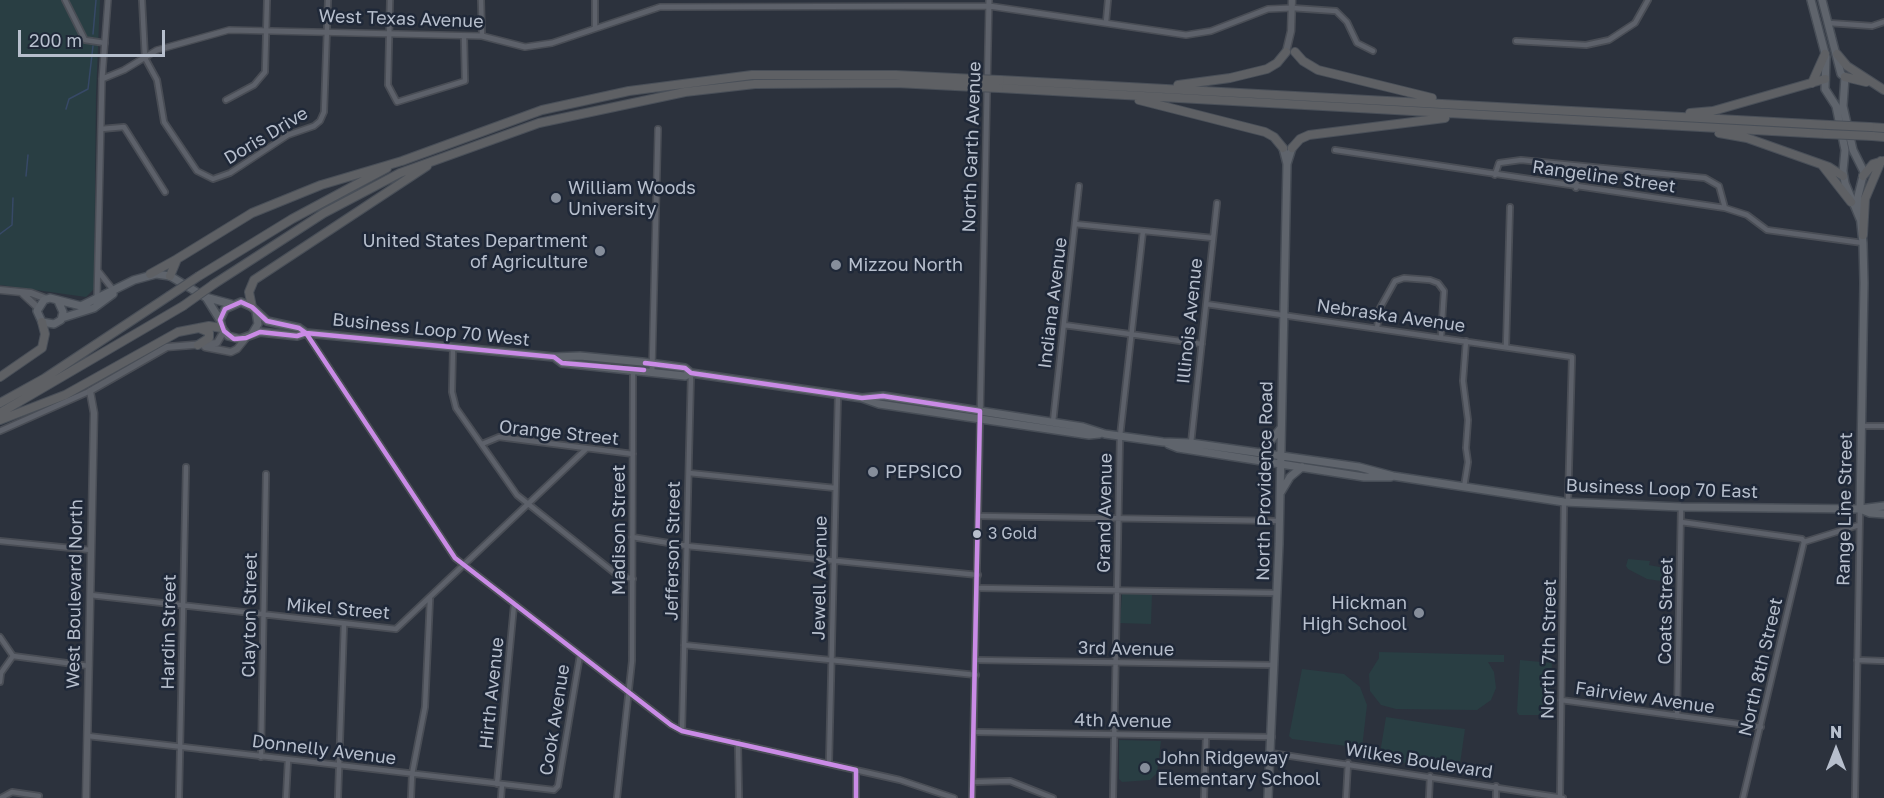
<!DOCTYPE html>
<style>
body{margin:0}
#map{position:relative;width:1884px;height:798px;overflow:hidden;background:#2c323d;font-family:"Golos Text",sans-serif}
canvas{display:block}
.north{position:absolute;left:1806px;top:720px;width:60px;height:60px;-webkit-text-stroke:4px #1f2838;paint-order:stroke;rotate:0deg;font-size:16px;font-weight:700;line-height:24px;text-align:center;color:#b7bfcd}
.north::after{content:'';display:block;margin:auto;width:21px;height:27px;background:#b7bfcd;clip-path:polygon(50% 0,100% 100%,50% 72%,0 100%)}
.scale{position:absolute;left:18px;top:30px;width:147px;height:27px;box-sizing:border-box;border:3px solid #b7bfcd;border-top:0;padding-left:8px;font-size:18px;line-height:21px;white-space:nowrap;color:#b7bfcd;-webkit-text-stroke:4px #1f2838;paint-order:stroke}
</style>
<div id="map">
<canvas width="1884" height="798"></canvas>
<div class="north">N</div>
<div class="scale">200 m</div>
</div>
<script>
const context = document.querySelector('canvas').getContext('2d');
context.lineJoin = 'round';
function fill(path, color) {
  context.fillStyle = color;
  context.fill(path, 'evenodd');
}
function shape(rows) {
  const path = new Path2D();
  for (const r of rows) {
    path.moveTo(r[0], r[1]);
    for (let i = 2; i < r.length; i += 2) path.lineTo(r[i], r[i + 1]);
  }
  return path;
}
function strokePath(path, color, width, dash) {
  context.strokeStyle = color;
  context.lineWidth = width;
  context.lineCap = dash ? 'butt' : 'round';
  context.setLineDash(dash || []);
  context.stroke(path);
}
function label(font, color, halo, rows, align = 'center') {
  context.font = font + ' "Golos Text",sans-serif';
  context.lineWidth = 5;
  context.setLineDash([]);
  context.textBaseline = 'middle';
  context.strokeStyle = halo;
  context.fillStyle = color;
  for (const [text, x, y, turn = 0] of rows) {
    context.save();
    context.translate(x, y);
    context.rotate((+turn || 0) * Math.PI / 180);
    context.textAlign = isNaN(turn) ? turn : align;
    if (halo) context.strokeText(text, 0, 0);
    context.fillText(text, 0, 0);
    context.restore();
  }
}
const green = shape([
 [0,0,100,0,96,95,94,289,86,297,0,285],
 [1628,559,1650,561,1649,565,1670,569,1668,582,1647,579,1628,569,1626,566],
 [1122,593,1152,594,1151,624,1120,623],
 [1379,652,1504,655,1504,662,1488,662,1494,672,1496,688,1491,700,1477,710,1396,709,1381,705,1370,691,1369,674,1379,658],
 [1520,660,1552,663,1549,715,1519,715,1517,712],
 [1302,669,1344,674,1360,687,1367,705,1362,748,1292,739,1289,736],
 [1386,717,1465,729,1459,771,1379,759],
 [1119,740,1161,741,1157,773,1150,780,1122,782,1119,779]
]);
const stream = shape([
 [93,34,96,0],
 [66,109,69,99,88,89,93,46],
 [26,176,28,155],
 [0,234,12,225,13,198]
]);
const minor = shape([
 [65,0,85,40,105,43],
 [142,0,145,58,157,80,164,122,197,171,213,179,230,173,288,135,314,126,320,121,324,112,328,0],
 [390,0,388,85,397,102,465,81,464,36],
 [481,0,482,36],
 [1292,8,1336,11,1347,22,1357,43,1373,51],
 [1106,22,1108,0],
 [1829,23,1872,26,1884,22],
 [595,27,595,0],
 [1516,41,1586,45,1609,40,1635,23,1648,0],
 [226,100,254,85,265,72,267,0],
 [101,129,124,127,165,192],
 [1335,150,1725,208,1747,215,1767,230,1863,243],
 [1495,175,1499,163,1521,160,1705,178,1719,186,1725,208],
 [1576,188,1578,166],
 [1075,224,1213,238],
 [1206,304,1572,357,1568,502],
 [1064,325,1202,344],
 [1377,328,1380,308,1395,281,1404,278,1430,280,1438,283,1444,291,1441,337],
 [306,333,455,558,671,725,682,731,900,780,954,798],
 [453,347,452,392,456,408,517,495,616,574,633,579],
 [1506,347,1510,207],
 [1053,422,1079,186],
 [1862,426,1884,426],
 [1191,443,1217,203],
 [482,444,499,437,633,454],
 [689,473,835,488],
 [1464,487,1468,462,1466,448,1468,420,1463,381,1466,341],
 [979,516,1280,521],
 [1681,522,1802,539,1804,542,1859,525],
 [632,537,687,546,978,575],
 [0,541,91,550],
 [977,588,1277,593],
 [90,595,396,629,586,449],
 [0,637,13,656,89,666],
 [684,645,976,675],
 [976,660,1274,665],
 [1857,660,1884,661],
 [0,682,1,673,13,656],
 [1561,700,1761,727],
 [1677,716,1681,507],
 [682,731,691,374],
 [975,732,1272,737],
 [88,736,554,790,558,786,580,655],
 [738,743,739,798],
 [1271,753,1563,798],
 [261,757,266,474],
 [829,763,838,394],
 [973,782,1010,781,1053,798],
 [497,784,514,605],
 [1,798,12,792,39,796],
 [179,798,186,467],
 [286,798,288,760],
 [338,798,344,624],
 [411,798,412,774,425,707,430,599],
 [501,798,502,784],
 [617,798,632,661,633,370],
 [856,798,856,770],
 [1113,798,1120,436,1143,231],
 [1204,798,1206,736],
 [1346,798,1348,763],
 [1429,798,1430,776],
 [1496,798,1496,786],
 [1560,798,1564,502],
 [1743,798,1804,542],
 [1855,798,1860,509]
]);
const tertiary = shape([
 [102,79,124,70,157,50,229,30,482,36,525,47,552,43,660,7,989,6,1186,35,1211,31,1268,9,1292,8],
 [99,272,114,291],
 [97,299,102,79,108,0],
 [652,371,658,129],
 [0,431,90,391],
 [972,798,989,0]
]);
const secondary = shape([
 [1286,52,1291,31,1292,0],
 [0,290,31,293,47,299],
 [23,294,37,307],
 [205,347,231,352,237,349,246,338],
 [86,798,94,413,90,391,167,347,217,343,224,331]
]);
const primary = shape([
 [1811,0,1826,57,1825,89,1836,106,1845,150,1843,171,1845,183,1860,219],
 [1822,0,1841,74,1845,77,1843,106,1853,150,1864,172,1858,196,1863,243,1864,283,1860,509],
 [1287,164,1292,148],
 [207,299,220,320],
 [58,301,63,312,61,320,54,324,42,322,37,311,44,300,50,298,81,306,134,280,156,274,170,276,205,297,231,304],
 [62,318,94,308,113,294],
 [306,333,299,328,267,321,252,307,241,302,225,309,220,320,222,328,228,336,240,339,260,332,297,336,306,333,554,357,580,356,642,362,685,368,691,373],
 [252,334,258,324,256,312],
 [554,357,562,363,685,376,691,373,862,398,879,404,933,412,1089,435,1099,434],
 [862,398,883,396,980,411,1083,427,1105,434,1163,442,1191,443,1359,467,1393,476,1564,502,1681,507,1860,509,1884,506],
 [1168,444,1178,448,1364,477,1391,477],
 [1261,453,1281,428],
 [1281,492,1290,477,1302,467],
 [1860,509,1870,513,1884,514],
 [1268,798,1279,544,1287,164,1283,148]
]);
const motorway = shape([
 [1295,52,1303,61,1318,70,1432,98],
 [1837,54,1847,66,1884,90],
 [1845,77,1866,82],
 [1000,80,1829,125],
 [1812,83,1825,54],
 [1178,85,1230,78,1267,69,1277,63,1286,52],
 [999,88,1826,134],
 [1139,100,1265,132,1274,137,1283,148],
 [1690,113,1713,111,1825,79],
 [1870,127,1884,128],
 [1719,133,1747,138,1829,167,1843,176],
 [1872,136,1884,137],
 [1292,148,1300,139,1309,135,1445,118],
 [1822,165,1851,202],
 [1863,176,1873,164,1883,161],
 [1863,235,1865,199,1881,161],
 [150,274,177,259],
 [170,276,177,259,252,213,321,185,402,161,542,110,629,91,752,75,896,75,975,79],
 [199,276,292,219,387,168],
 [214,284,324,213,400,173,539,123,685,92,755,84,896,83,975,87],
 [252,307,249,292,254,280,427,166],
 [198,345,209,338,209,332,199,328],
 [0,377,42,348,45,334,42,322],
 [0,403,45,378,169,296],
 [0,413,183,306],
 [0,420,65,395,178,332,209,326,222,328]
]);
const motorwayBridge = shape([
 [975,79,1000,80],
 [975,87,999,88],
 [1829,125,1870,127],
 [1826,134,1872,136],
 [169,296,199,276],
 [183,306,214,284]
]);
const bus1 = shape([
 [241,302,252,307,267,321,299,328,306,333,297,336,260,332,246,338,234,339,224,331,220,320,225,309,241,302],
 [306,333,554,357,562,363,644,370],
 [306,333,455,558,671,725,682,731,856,770,856,798],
 [645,363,685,368,691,373,862,398,883,396,980,411,972,798]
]);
const markers = [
 [556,198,6,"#868e9b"],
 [600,251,6,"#868e9b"],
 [836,265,6,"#868e9b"],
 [873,472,6,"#868e9b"],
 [977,534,5,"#b7bfcd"],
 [1419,613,6,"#868e9b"],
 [1145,768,6,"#868e9b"]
];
const busNames = [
 ["3 Gold",988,534]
];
const streetNames = [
 ["West Texas Avenue",401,19,2],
 ["Doris Drive",266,136,-31],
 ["North Garth Avenue",972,147,-88],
 ["Rangeline Street",1604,177,8],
 ["Indiana Avenue",1053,303,-83],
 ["Nebraska Avenue",1391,316,8],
 ["Illinois Avenue",1190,321,-84],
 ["Business Loop 70 West",431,330,6],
 ["Orange Street",559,433,6],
 ["North Providence Road",1265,481,-89],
 ["Business Loop 70 East",1662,489,2],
 ["Range Line Street",1845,509,-89],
 ["Grand Avenue",1105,513,-89],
 ["Madison Street",619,530,-90],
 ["Jefferson Street",673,551,-89],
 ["Jewell Avenue",820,578,-89],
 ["West Boulevard North",75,594,-89],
 ["Mikel Street",338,609,5],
 ["Coats Street",1666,611,-89],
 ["Clayton Street",250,615,-89],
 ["Hardin Street",169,632,-89],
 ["3rd Avenue",1126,649,1],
 ["North 7th Street",1549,649,-89],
 ["North 8th Street",1761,667,-77],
 ["Hirth Avenue",492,693,-84],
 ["Fairview Avenue",1645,698,8],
 ["Cook Avenue",555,720,-81],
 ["4th Avenue",1123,721,1],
 ["Donnelly Avenue",324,750,7],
 ["Wilkes Boulevard",1419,761,9]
];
const poiNames = [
 ["William Woods",568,188],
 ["University",568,209],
 ["United States Department",588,241,"right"],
 ["of Agriculture",588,262,"right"],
 ["Mizzou North",848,265],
 ["PEPSICO",885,472],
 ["Hickman",1407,603,"right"],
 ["High School",1407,624,"right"],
 ["John Ridgeway",1157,758],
 ["Elementary School",1157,779]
];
fill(green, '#293e43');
strokePath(stream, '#374967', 1.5);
strokePath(minor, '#494d55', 8);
strokePath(tertiary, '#494d55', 8);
strokePath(secondary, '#494d55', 9);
strokePath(primary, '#474d56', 10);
strokePath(motorway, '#494f58', 10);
strokePath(minor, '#5d616a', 4.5);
strokePath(tertiary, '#5d616a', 5);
strokePath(secondary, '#5c6068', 6);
strokePath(primary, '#5f646c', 7);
strokePath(motorway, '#5e6064', 8);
strokePath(motorwayBridge, '#494f58', 10, []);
strokePath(motorwayBridge, '#5e6064', 8);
strokePath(bus1, '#ca8be6', 4.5);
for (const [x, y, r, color] of markers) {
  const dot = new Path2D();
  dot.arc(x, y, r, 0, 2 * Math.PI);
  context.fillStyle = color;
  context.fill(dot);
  strokePath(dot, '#1f2838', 2);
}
label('16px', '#b7bfcd', '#1f2838', busNames, 'left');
label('18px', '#b7bfcd', '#1f2838', streetNames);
label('18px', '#b7bfcd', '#1f2838', poiNames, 'left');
</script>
